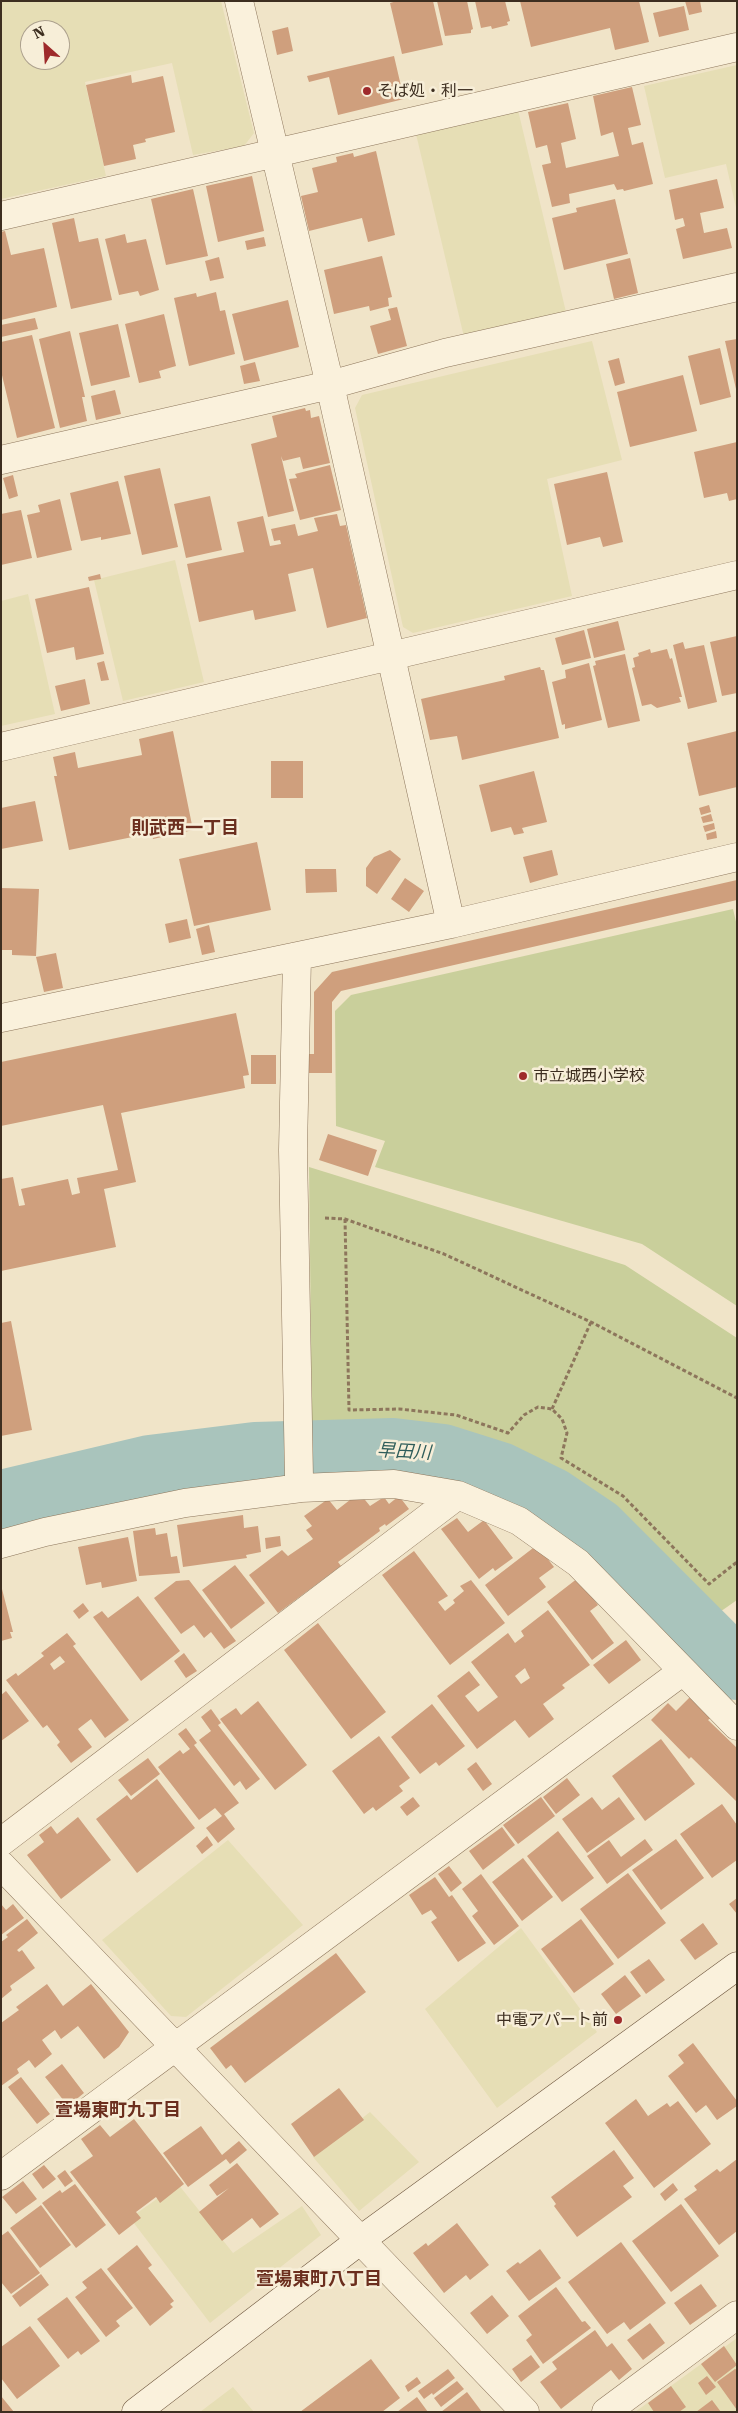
<!DOCTYPE html>
<meta charset="utf-8">
<style>
body{margin:0}
#map{position:relative;width:738px;height:2413px;overflow:hidden;background:#f0e4c8;font-family:"Roboto Serif",serif}
canvas{display:block}
.frame{position:absolute;inset:0;border:2px solid #3d2e20;pointer-events:none}
.north{position:absolute;left:20px;top:20px;width:50px;height:50px;box-sizing:border-box;background:#f7eed8;border:1px solid #ada18e;border-radius:50%;rotate:334deg;font-size:14px;font-weight:700;line-height:20px;text-align:center;color:#3d2e20}
.north::after{content:'';display:block;margin:auto;width:18px;height:22px;background:#9e2a2b;clip-path:polygon(50% 0,100% 100%,50% 72%,0 100%)}
</style>
<div id="map">
<canvas width="738" height="2413"></canvas>
<div class="frame"></div>
<div class="north">N</div>
</div>
<script>
const context = document.querySelector('canvas').getContext('2d');
context.lineJoin = 'round';
function fill(path, color) {
  context.fillStyle = color;
  context.fill(path, 'evenodd');
}
function shape(rows) {
  const path = new Path2D();
  for (const r of rows) {
    path.moveTo(r[0], r[1]);
    for (let i = 2; i < r.length; i += 2) path.lineTo(r[i], r[i + 1]);
  }
  return path;
}
function strokePath(path, color, width, dash) {
  context.strokeStyle = color;
  context.lineWidth = width;
  context.lineCap = dash ? 'butt' : 'round';
  context.setLineDash(dash || []);
  context.stroke(path);
}
function label(font, color, halo, rows, align = 'center') {
  context.font = font + ' "Roboto Serif","Noto Sans JP",serif';
  context.lineWidth = 5;
  context.setLineDash([]);
  context.textBaseline = 'middle';
  context.strokeStyle = halo;
  context.fillStyle = color;
  for (const [text, x, y, turn = 0] of rows) {
    context.save();
    context.translate(x, y);
    context.rotate((+turn || 0) * Math.PI / 180);
    context.textAlign = isNaN(turn) ? turn : align;
    if (halo) context.strokeText(text, 0, 0);
    context.fillText(text, 0, 0);
    context.restore();
  }
}
const farmland = shape([
 [1,1,221,1,254,133,244,146,193,155,172,63,85,82,106,176,1,199],
 [30,30,60,30,60,60,30,60],
 [737,65,737,212,726,164,665,178,644,86],
 [518,110,566,312,464,337,416,134],
 [592,341,622,460,547,479,572,596,413,633,403,627,355,408,362,395],
 [175,560,204,682,123,701,94,580],
 [28,594,55,714,1,726,1,601],
 [228,1840,303,1925,186,2017,171,2016,102,1940],
 [521,1928,597,2032,497,2108,425,2009],
 [370,2112,419,2162,359,2211,313,2157],
 [178,2184,233,2253,302,2206,321,2235,210,2323,130,2218],
 [737,2338,737,2412,635,2412],
 [233,2387,254,2412,200,2412]
]);
const green = shape([
 [733,909,737,926,737,1306,642,1244,375,1167,385,1141,336,1126,335,1011,351,995],
 [309,1167,625,1265,737,1338,737,1600,717,1614,626,1517,582,1485,494,1447,446,1431,382,1424,312,1426]
]);
const river = shape([
 [1,1501,150,1466,255,1453,393,1449,443,1455,500,1473,551,1498,597,1529,737,1669]
]);
const building = shape([
 [397,1,433,1,443,45,402,54,390,3],
 [437,1,467,1,473,29,471,30,471,33,445,36],
 [475,1,505,1,510,21,507,22,508,25,492,29,491,26,481,28],
 [520,1,639,1,649,42,615,50,610,28,531,47],
 [685,1,700,1,702,12,689,15],
 [684,6,689,30,659,37,653,13],
 [288,27,293,51,277,55,272,31],
 [394,56,404,99,338,115,329,77,309,82,307,76],
 [131,75,132,83,163,76,175,132,145,139,146,142,133,145,136,159,104,166,86,85],
 [632,87,641,125,628,128,632,145,643,142,653,184,624,191,623,189,617,190,614,184,569,194,570,203,552,207,542,165,551,163,547,145,536,148,528,112,568,103,576,139,561,143,566,168,619,156,613,132,601,136,593,96],
 [376,151,395,235,368,242,362,218,309,231,301,196,318,192,312,168,337,162,336,157,353,153,354,157],
 [252,176,264,231,218,242,206,186],
 [717,179,724,208,700,213,704,233,727,228,732,248,683,259,676,229,685,226,683,218,675,220,669,190],
 [193,189,208,256,166,265,151,199],
 [615,199,628,254,564,270,552,218,577,212,576,208],
 [74,218,79,242,98,238,112,300,71,309,52,223],
 [5,231,11,255,44,248,57,307,1,320,1,232],
 [125,234,127,243,146,239,159,290,140,296,138,291,119,295,105,239],
 [264,237,266,246,247,250,245,241],
 [382,256,392,297,388,298,389,306,370,311,369,306,334,314,324,270],
 [219,257,224,278,210,281,205,261],
 [630,258,638,293,614,299,606,264],
 [216,292,220,311,225,310,235,354,189,366,174,298,196,293,197,297],
 [288,300,299,347,244,361,232,314],
 [397,307,407,346,378,354,370,326,391,320,388,309],
 [164,314,176,366,159,371,161,378,139,383,125,324],
 [35,318,38,329,1,337,1,325],
 [118,324,130,377,91,386,79,333],
 [70,331,85,397,82,397,87,421,60,428,39,339],
 [32,335,55,428,17,438,1,371,1,342],
 [737,339,737,389,736,389,725,341],
 [720,348,731,397,700,405,688,356],
 [619,358,625,383,615,386,608,361],
 [255,362,260,381,244,384,240,366],
 [683,375,697,431,630,447,617,392],
 [115,390,121,414,96,420,91,396],
 [305,408,306,411,310,410,311,418,319,416,330,463,303,469,300,457,283,461,281,456,294,511,268,517,251,444,277,437,272,416],
 [737,442,737,499,729,501,727,493,704,498,694,452],
 [330,465,341,510,300,520,289,479,297,478,295,474],
 [160,468,178,547,142,555,124,476],
 [607,472,623,542,603,547,600,537,567,545,554,484],
 [13,475,18,496,9,499,3,478],
 [118,481,131,534,101,540,101,537,81,541,70,493],
 [210,496,222,550,186,558,174,504],
 [60,499,72,550,37,558,27,515,40,512,38,505],
 [21,510,32,558,1,565,1,514],
 [337,514,340,526,346,525,367,618,327,628,313,568,288,574,296,611,255,620,253,610,199,622,187,564,244,552,237,522,263,516,270,546,281,544,280,540,274,541,271,529,295,524,298,536,318,531,314,518],
 [100,574,101,579,89,581,88,577],
 [89,587,104,654,76,660,74,647,47,653,35,599],
 [618,621,625,650,594,658,587,629],
 [584,630,591,658,562,665,555,638],
 [737,636,737,693,722,696,710,642],
 [683,642,685,649,704,645,717,702,688,709,673,645],
 [650,649,651,653,667,649,670,659,672,658,682,697,679,697,681,702,657,708,651,704,642,706,632,668,635,667,633,658,639,656,638,653],
 [625,654,640,721,608,728,593,666,596,665,595,661],
 [104,661,109,680,101,681,97,663],
 [589,663,602,720,565,729,565,724,562,725,552,682,566,678,565,670],
 [540,667,541,670,544,670,559,738,462,760,457,736,430,740,421,699,505,680,504,676],
 [85,679,90,704,61,711,55,686],
 [173,731,193,830,153,839,152,833,69,850,54,776,57,776,53,757,75,752,78,768,142,755,139,739],
 [737,731,737,787,699,796,687,743],
 [271,761,303,761,303,798,271,798],
 [534,771,547,822,522,828,524,833,514,835,511,827,491,832,479,785],
 [35,801,43,841,1,849,1,808],
 [709,805,711,812,701,815,699,808],
 [711,814,713,821,703,823,701,817],
 [714,823,715,829,705,832,703,826],
 [716,831,717,838,707,840,706,834],
 [257,842,271,910,194,926,179,859],
 [390,850,401,859,377,894,366,886,366,868,374,857],
 [552,850,558,875,530,883,523,857],
 [305,869,336,869,337,892,306,893],
 [405,878,424,891,409,912,391,899],
 [737,880,737,900,341,991,332,1002,332,1073,309,1073,309,1054,314,1054,314,992,332,972],
 [1,888,39,889,36,956,12,955,12,950,1,950],
 [187,919,191,938,169,943,165,924],
 [209,925,215,952,202,955,196,929],
 [56,953,63,988,44,992,36,957],
 [236,1013,249,1075,243,1076,245,1088,121,1113,136,1182,104,1189,116,1247,1,1271,1,1179,13,1177,19,1206,25,1205,21,1189,68,1179,72,1195,80,1193,77,1178,118,1170,103,1105,1,1126,1,1062],
 [251,1055,276,1055,276,1084,251,1084],
 [328,1134,377,1150,368,1176,319,1160],
 [11,1321,32,1430,1,1436,1,1323],
 [361,1495,370,1506,384,1497,389,1504,399,1496,409,1509,386,1526,385,1524,379,1528,380,1531,338,1562,341,1566,278,1613,249,1575,282,1550,288,1556,313,1539,306,1530,312,1526,304,1516,328,1499,337,1510,355,1496],
 [243,1515,244,1528,258,1526,261,1552,246,1555,247,1558,183,1567,177,1525],
 [457,1518,468,1532,484,1520,513,1558,495,1571,493,1568,479,1579,441,1529],
 [155,1528,156,1535,167,1533,171,1557,177,1556,180,1573,139,1576,133,1531],
 [280,1536,281,1546,266,1549,265,1538],
 [128,1537,137,1581,102,1588,101,1582,86,1585,78,1547],
 [537,1545,554,1567,539,1578,546,1587,508,1616,485,1585],
 [414,1551,448,1596,438,1602,445,1611,455,1603,453,1600,464,1591,460,1586,471,1580,505,1623,450,1665,382,1575],
 [235,1565,265,1603,231,1629,202,1590],
 [578,1578,598,1605,590,1611,614,1643,592,1660,547,1602],
 [189,1580,236,1641,224,1649,211,1632,204,1638,194,1625,181,1634,154,1598,176,1581],
 [2,1589,13,1632,10,1632,12,1638,1,1641],
 [138,1596,180,1651,141,1681,93,1617,102,1611,108,1618],
 [83,1603,89,1611,79,1619,73,1611],
 [548,1610,590,1665,562,1685,565,1688,543,1704,554,1719,529,1738,515,1720,477,1749,437,1696,469,1671,480,1685,465,1696,478,1712,498,1697,471,1662,508,1633,515,1643,524,1636,521,1631],
 [525,1668,530,1678,521,1684,515,1676],
 [318,1623,386,1712,351,1739,284,1650],
 [67,1633,76,1644,73,1646,129,1720,105,1738,91,1719,78,1729,92,1747,71,1763,57,1745,60,1742,47,1725,43,1728,6,1680,16,1673,18,1676,44,1656,41,1653],
 [60,1656,65,1662,54,1670,50,1664],
 [626,1640,641,1660,609,1684,593,1665],
 [184,1653,197,1671,186,1678,174,1661],
 [6,1691,29,1721,1,1741,1,1695],
 [691,1696,712,1717,708,1720,737,1748,737,1802,691,1757,689,1759,651,1720,668,1703,676,1711],
 [258,1701,307,1765,275,1790,220,1719,236,1708,241,1715],
 [432,1704,465,1746,439,1766,436,1762,420,1774,391,1737],
 [211,1709,221,1723,218,1725,260,1779,246,1790,240,1781,234,1786,199,1740,211,1731,201,1717],
 [186,1728,197,1743,194,1745,239,1803,224,1814,235,1829,218,1843,206,1828,222,1816,215,1808,199,1820,158,1767,180,1750,183,1754,190,1749,178,1734],
 [379,1736,410,1778,399,1786,403,1791,376,1811,373,1807,364,1814,332,1771],
 [661,1739,695,1784,645,1821,612,1776],
 [148,1758,160,1774,131,1796,118,1780],
 [476,1762,492,1784,483,1791,467,1769],
 [567,1778,580,1795,556,1814,543,1797],
 [157,1779,195,1828,137,1873,96,1819,127,1795,131,1800],
 [413,1797,420,1806,407,1816,400,1807],
 [541,1797,555,1816,518,1844,503,1825],
 [592,1797,602,1810,619,1797,635,1819,587,1853,562,1819],
 [722,1804,737,1825,737,1860,712,1878,680,1834],
 [78,1817,111,1860,61,1899,27,1855,44,1842,39,1835,51,1826,57,1834],
 [502,1827,515,1845,483,1870,469,1851],
 [558,1831,594,1878,562,1902,527,1856],
 [207,1836,213,1845,202,1854,196,1846],
 [645,1839,653,1850,607,1884,587,1856,609,1840,621,1857],
 [676,1839,704,1878,661,1910,632,1870],
 [523,1858,553,1897,522,1921,492,1882],
 [449,1866,462,1883,451,1892,438,1874],
 [628,1873,666,1923,618,1959,580,1909],
 [481,1874,519,1926,494,1945,472,1916,478,1911,462,1889],
 [435,1877,449,1897,452,1895,486,1943,458,1962,431,1922,437,1918,431,1910,422,1915,409,1895],
 [737,1898,737,1914,729,1904],
 [1,1904,6,1910,13,1904,24,1918,1,1935],
 [27,1919,38,1933,17,1950,19,1952,22,1950,35,1968,10,1986,12,1990,1,1999,1,1942,8,1937,6,1935],
 [581,1919,614,1964,574,1993,541,1949],
 [703,1923,718,1944,695,1960,680,1940],
 [336,1953,366,1992,245,2083,231,2065,226,2069,210,2048],
 [649,1959,665,1980,646,1994,630,1972],
 [625,1975,641,1996,616,2014,601,1994],
 [47,1984,63,2006,91,1984,129,2032,119,2047,104,2059,78,2026,61,2039,55,2030,42,2040,52,2054,35,2068,29,2060,17,2069,19,2073,1,2086,1,2023,19,2010,16,2007],
 [693,2043,737,2101,737,2106,717,2120,706,2105,696,2113,668,2076,684,2063,678,2055],
 [62,2064,84,2093,68,2106,45,2077],
 [21,2077,50,2114,37,2124,8,2087],
 [339,2088,364,2120,314,2157,291,2124],
 [636,2099,648,2116,667,2103,670,2107,678,2101,711,2144,654,2188,605,2123],
 [134,2119,184,2184,160,2203,156,2197,136,2212,141,2218,119,2235,70,2172,93,2156,81,2139,100,2125,110,2137],
 [201,2126,222,2155,239,2141,247,2150,230,2164,226,2159,188,2187,163,2153],
 [614,2150,634,2178,623,2186,632,2197,577,2237,554,2206,556,2204,551,2197],
 [737,2159,737,2231,719,2245,684,2199,697,2190,694,2186,717,2169,720,2172],
 [237,2163,279,2214,260,2228,252,2218,222,2241,199,2212,229,2188,217,2196,209,2185],
 [44,2165,56,2179,43,2189,32,2174],
 [65,2170,73,2181,65,2187,57,2176],
 [23,2181,37,2199,16,2214,2,2197],
 [673,2183,678,2190,665,2201,660,2194],
 [75,2184,106,2225,76,2248,42,2203,60,2190,62,2193],
 [681,2204,719,2256,671,2292,632,2241],
 [41,2205,71,2245,40,2268,10,2228],
 [457,2223,489,2265,470,2280,466,2275,444,2293,413,2253,426,2243,428,2246],
 [8,2231,40,2273,11,2294,1,2282,1,2236],
 [621,2242,666,2303,630,2330,624,2322,607,2334,568,2282],
 [137,2245,152,2265,148,2268,174,2301,170,2304,173,2307,150,2326,107,2269],
 [540,2249,561,2278,529,2301,506,2271,518,2262,520,2264],
 [101,2268,133,2308,116,2321,120,2326,106,2337,75,2297,87,2288,82,2282],
 [41,2274,49,2285,20,2307,12,2296],
 [701,2284,717,2306,690,2325,674,2303],
 [556,2287,582,2322,585,2321,591,2328,543,2364,526,2340,532,2335,518,2316],
 [492,2295,509,2316,487,2334,470,2313],
 [67,2297,100,2341,81,2355,78,2351,68,2359,37,2319],
 [650,2323,665,2343,643,2360,627,2340],
 [30,2326,60,2366,17,2399,1,2378,1,2347],
 [595,2330,607,2347,612,2343,632,2369,619,2380,611,2370,561,2409,540,2382,557,2369,552,2362],
 [724,2346,737,2365,715,2382,701,2364],
 [531,2355,540,2367,521,2382,512,2369],
 [371,2359,400,2398,382,2412,300,2412],
 [448,2369,455,2378,433,2395,432,2393,424,2399,418,2391],
 [735,2369,737,2370,737,2410,717,2382],
 [707,2376,716,2387,706,2395,698,2383],
 [417,2377,421,2383,408,2392,405,2386],
 [457,2381,464,2389,441,2407,434,2398],
 [671,2386,686,2407,679,2412,654,2412,648,2403],
 [467,2392,482,2412,441,2412],
 [1,2396,14,2412,1,2412],
 [417,2397,428,2412,397,2412],
 [712,2400,721,2412,696,2412]
]);
const path = shape([
 [325,1218,345,1219,444,1254,591,1322,737,1398],
 [345,1219,349,1410,399,1409,456,1415,508,1433,524,1415,538,1407,552,1409,562,1419,567,1433,561,1458,623,1496,709,1584,737,1562],
 [552,1409,591,1322]
]);
const street = shape([
 [239,1,330,385,451,924],
 [1,216,737,47],
 [1,460,330,385,445,353,737,287],
 [1,747,737,575],
 [297,957,293,1150,299,1478,301,1488],
 [1,1018,451,924,737,857],
 [1,1544,45,1532,185,1503,301,1488,394,1484,458,1495,519,1521,578,1563,737,1726],
 [1,1842,458,1495],
 [1,1865,525,2412],
 [1,2176,683,1671],
 [606,2412,737,2315]
]);
const secondary = shape([
 [136,2412,362,2239,737,1966]
]);
const markers = [
 [367,91,5,"#9e2a2b"],
 [523,1076,5,"#9e2a2b"],
 [618,2020,5,"#9e2a2b"]
];
const poiNames = [
 ["そば処・利一",377,91],
 ["市立城西小学校",533,1076],
 ["中電アパート前",608,2020,"right"]
];
const neighbourhoodNames = [
 ["則武西一丁目",185,829],
 ["萱場東町九丁目",118,2111],
 ["萱場東町八丁目",319,2280]
];
const waterNames = [
 ["早田川",404,1452,3]
];
fill(farmland, '#e6deb5');
fill(green, '#c9cf9b');
strokePath(river, '#a9c4bc', 62);
fill(building, '#cf9f7d');
strokePath(street, '#8d765c', 29);
strokePath(secondary, '#6f573f', 29);
strokePath(path, '#8d765c', 3, [4, 2.5]);
strokePath(street, '#faf1dc', 28);
strokePath(secondary, '#faf1dc', 28);
for (const [x, y, r, color] of markers) {
  const dot = new Path2D();
  dot.arc(x, y, r, 0, 2 * Math.PI);
  context.fillStyle = color;
  context.fill(dot);
  strokePath(dot, '#f7eed8', 2);
}
label('16px', '#3d2e20', '#f7eed8', poiNames, 'left');
label('bold 18px', '#6b2e1e', '#f7eed8', neighbourhoodNames);
label('italic 18px', '#2f5d5a', '#f7eed8', waterNames);
</script>
